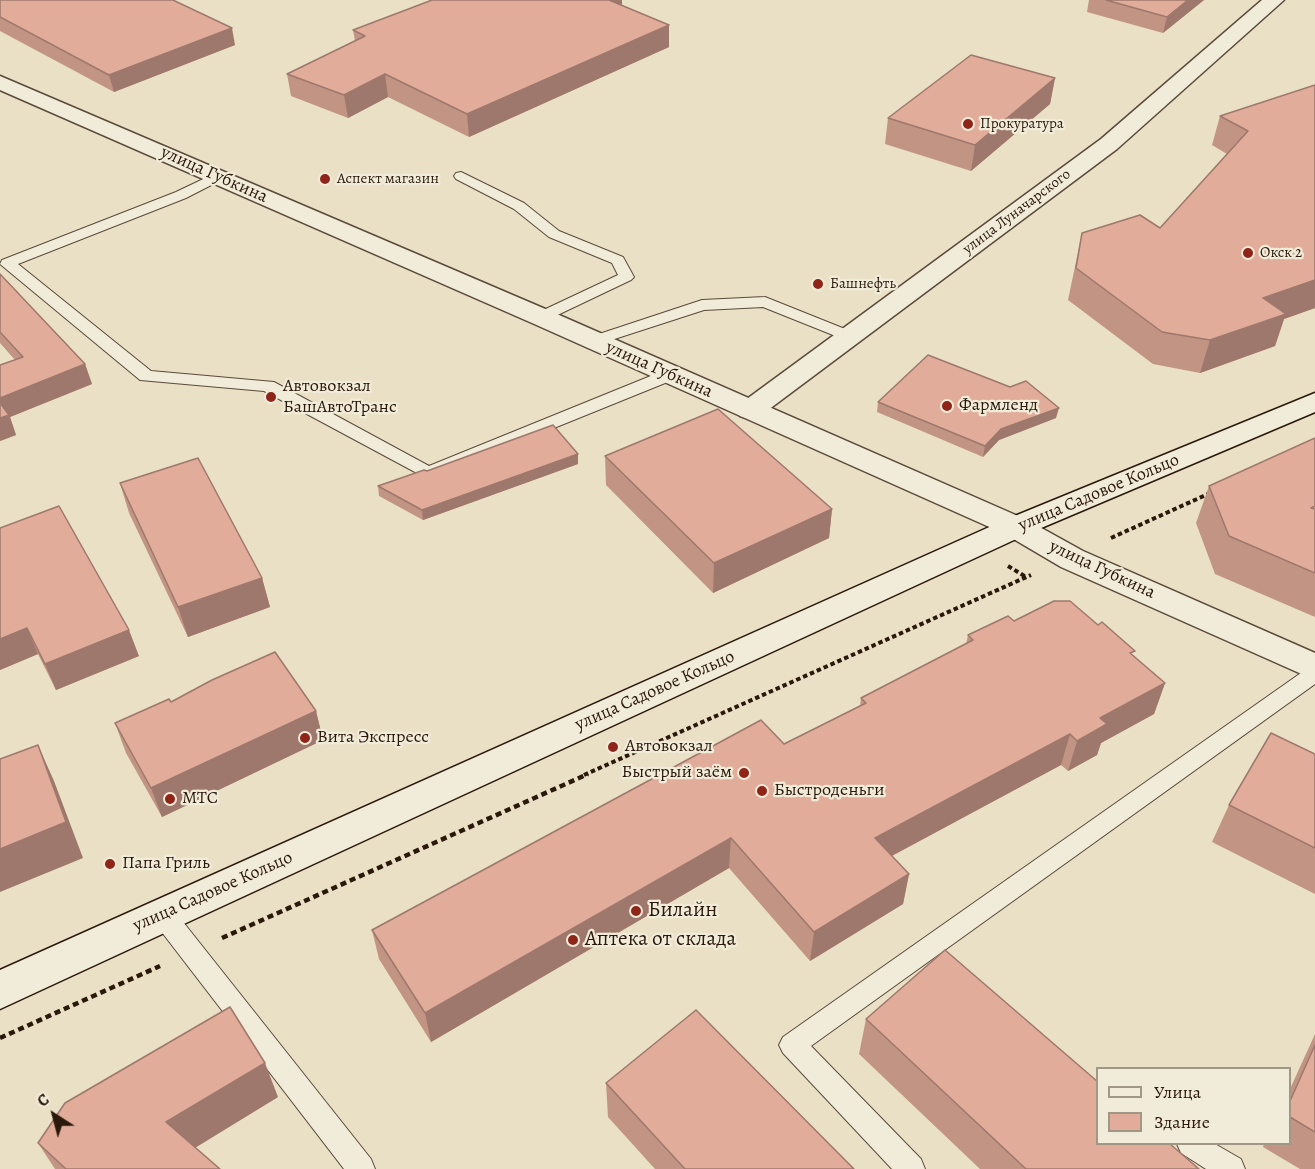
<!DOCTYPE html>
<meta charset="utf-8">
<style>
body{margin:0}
#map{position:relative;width:1315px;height:1169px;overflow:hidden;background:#eae0c5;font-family:Alegreya,serif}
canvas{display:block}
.legend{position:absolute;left:1096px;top:1067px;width:195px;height:78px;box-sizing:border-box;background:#f1ebd9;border:2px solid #a19787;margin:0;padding:8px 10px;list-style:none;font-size:18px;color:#2a180b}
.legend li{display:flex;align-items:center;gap:12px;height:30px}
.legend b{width:30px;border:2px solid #a19787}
.north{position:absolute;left:24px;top:1085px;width:60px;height:60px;-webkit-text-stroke:4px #f1ebd9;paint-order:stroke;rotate:324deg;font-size:16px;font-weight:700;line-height:24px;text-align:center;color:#2a180b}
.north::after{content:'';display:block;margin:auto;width:21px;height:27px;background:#2a180b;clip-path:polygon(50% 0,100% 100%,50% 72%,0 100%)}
</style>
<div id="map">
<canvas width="1315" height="1169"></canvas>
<ul class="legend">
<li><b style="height:8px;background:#f1ebd9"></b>Улица</li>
<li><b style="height:16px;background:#e1ac9a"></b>Здание</li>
</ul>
<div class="north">С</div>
</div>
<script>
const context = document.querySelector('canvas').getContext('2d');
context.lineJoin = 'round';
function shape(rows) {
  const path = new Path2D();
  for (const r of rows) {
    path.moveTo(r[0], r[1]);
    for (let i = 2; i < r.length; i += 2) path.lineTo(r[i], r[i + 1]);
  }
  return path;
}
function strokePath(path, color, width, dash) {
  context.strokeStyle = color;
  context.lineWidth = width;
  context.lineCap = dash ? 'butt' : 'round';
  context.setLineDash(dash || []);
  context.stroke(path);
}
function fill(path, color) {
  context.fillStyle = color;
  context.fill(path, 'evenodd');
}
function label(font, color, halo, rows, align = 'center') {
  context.font = font + ' Alegreya,serif';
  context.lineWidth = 4.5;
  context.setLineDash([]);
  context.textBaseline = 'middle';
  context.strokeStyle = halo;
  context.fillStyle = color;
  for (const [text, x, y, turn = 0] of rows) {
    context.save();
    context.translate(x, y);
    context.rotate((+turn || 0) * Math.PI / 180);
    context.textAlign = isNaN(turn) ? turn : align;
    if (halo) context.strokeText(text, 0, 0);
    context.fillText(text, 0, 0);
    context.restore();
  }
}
const pathFar1 = shape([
 [1111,538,1208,494],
 [1008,566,1026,577],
 [584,775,1031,575]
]);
const path = shape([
 [222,938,588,774],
 [0,1038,160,966]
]);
const service = shape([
 [218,172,223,173,225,176,223,179,186,198,18,264,151,371,274,382,429,466,663,371,675,371,677,375,675,379,428,479,264,391,140,380,0,264,2,260,176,192,218,172],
 [461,172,524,203,559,231,623,257,634,277,631,280,547,320,535,320,533,317,535,314,618,275,612,263,549,237,514,209,456,179,454,176,456,173,461,172],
 [765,297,855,333,857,336,849,341,843,339,763,307,704,310,599,344,587,344,585,341,587,338,702,300,765,297],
 [1315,665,1315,684,811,1046,921,1159,925,1169,892,1169,783,1053,779,1045,783,1037,1308,668,1315,665],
 [163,905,172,908,371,1159,375,1169,344,1169,154,922,151,915,154,908,163,905],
 [1177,1144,1215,1144,1241,1159,1245,1169,1206,1169,1181,1153,1177,1144]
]);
const minor = shape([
 [1262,0,1284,0,1117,149,760,416,750,419,740,416,736,410,740,404,1101,139,1262,0]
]);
const tertiary = shape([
 [0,76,550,311,1027,520,1083,551,1315,653,1315,680,1061,567,1005,534,532,323,0,90,0,76]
]);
const secondary = shape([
 [1315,393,1315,412,1027,534,0,1009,0,970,1005,520,1315,393]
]);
const wall = shape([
 [0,0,235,45,114,92,0,31],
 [1089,0,1204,0,1163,33,1087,12],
 [622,5,669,25,669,47,469,137,388,97,348,118,291,96,287,74,355,41,353,30],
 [1055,78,1050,104,971,171,885,144,888,118],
 [1315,85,1315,308,1284,319,1275,346,1200,373,1153,364,1068,300,1082,233,1160,228,1227,154,1212,145,1220,116],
 [0,274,85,364,92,384,10,417,16,435,0,441,15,360,0,343],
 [1010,387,1056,418,999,440,983,457,877,412,878,402],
 [1315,438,1315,617,1215,574,1196,523,1209,486],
 [605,456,832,509,829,538,713,593,606,485],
 [578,464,423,520,379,496,378,486,427,471],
 [120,483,262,578,270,607,188,637,129,513],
 [0,528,139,656,56,690,38,654,0,670],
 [1014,621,1133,655,1165,683,1154,714,1101,743,1097,755,1068,771,1061,765,892,856,909,874,903,904,810,961,729,868,431,1042,379,959,372,930,784,744,860,706,861,698,966,644,968,635],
 [171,702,316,711,323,740,162,817,126,753,115,723],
 [1315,754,1315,894,1212,842,1229,805],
 [866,1019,1199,1169,980,1169,859,1054],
 [1315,1034,1315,1169,1300,1169,1263,1147,1264,1143,1290,1143,1290,1089],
 [606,1083,854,1169,655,1169,608,1117],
 [278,1097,195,1148,220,1169,55,1169,38,1143]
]);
const shadedWall = shape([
 [595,0,622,0,622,5],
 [1188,0,1204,0,1163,33,1167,17],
 [669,25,669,47,469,137,467,114],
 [232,28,235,45,114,92,109,75],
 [385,74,388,97,348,118,344,95],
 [1055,78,1050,104,971,171,975,145],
 [1315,280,1315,308,1284,319,1275,346,1200,373,1210,340,1263,298],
 [85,364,92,384,10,417,16,435,0,441,0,398],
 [1059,408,1056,418,999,440,983,457,985,446,1001,429],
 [578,454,578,464,423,520,422,510],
 [832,509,829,538,713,593,714,563],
 [262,578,270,607,188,637,178,607],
 [27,628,38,654,0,670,0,639],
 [129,630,139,656,56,690,45,664],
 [1165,683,1154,714,1101,743,1097,755,1068,771,1077,741,1100,718],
 [316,711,323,740,162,817,151,788],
 [1070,734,1061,765,869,868,875,838],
 [38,745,54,781,83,858,0,892,0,849],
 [731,838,729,868,431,1042,425,1013],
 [909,874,903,904,810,961,814,932],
 [265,1063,278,1097,183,1155,166,1122]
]);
const building = shape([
 [0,0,173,0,232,28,109,75,0,17,0,0],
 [432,0,609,0,669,25,467,114,385,74,344,95,287,74,365,36,353,30,432,0],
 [1106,0,1188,0,1167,17,1106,0],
 [971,55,1055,78,975,145,888,118,971,55],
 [1315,85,1315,280,1263,298,1286,314,1210,340,1162,332,1076,268,1082,233,1140,215,1160,228,1248,131,1220,116,1315,85],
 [0,274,85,364,0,398,0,365,23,357,0,332,0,274],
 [928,355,1010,387,1026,381,1059,408,1001,429,985,446,878,402,928,355],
 [0,403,9,415,0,418,0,403],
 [718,409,832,509,714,563,605,456,718,409],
 [553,425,578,454,422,510,378,486,424,470,427,471,553,425],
 [1315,438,1315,506,1311,508,1315,509,1315,573,1229,536,1209,486,1315,438],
 [198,458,262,578,178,607,120,483,198,458],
 [59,506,129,630,45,664,27,628,0,639,0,528,59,506],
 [1054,601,1070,601,1098,625,1102,622,1135,651,1130,653,1165,683,1100,718,1107,724,1077,741,1070,734,875,838,909,874,814,932,731,838,425,1013,372,930,761,720,784,744,866,703,861,698,973,640,968,635,1008,616,1014,621,1054,601],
 [275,652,316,711,151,788,115,723,169,699,171,702,212,680,275,652],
 [1271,733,1315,754,1315,848,1229,805,1271,733],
 [38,745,66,822,0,849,0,759,38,745],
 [945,950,1098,1082,1098,1143,1169,1143,1199,1169,1026,1169,866,1019,945,950],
 [230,1007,265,1063,166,1122,220,1169,66,1169,38,1143,65,1103,230,1007],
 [696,1010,854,1169,685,1169,606,1083,696,1010],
 [1315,1045,1315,1132,1290,1117,1290,1101,1315,1045]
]);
const markers = [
 [968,124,6,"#8f2418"],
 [325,179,6,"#8f2418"],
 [1248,253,6,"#8f2418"],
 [818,284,6,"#8f2418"],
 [271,397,6,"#8f2418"],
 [947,406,6,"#8f2418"],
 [305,738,6,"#8f2418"],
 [613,747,6,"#8f2418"],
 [744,773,6,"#8f2418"],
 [762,791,6,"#8f2418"],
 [170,799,6,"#8f2418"],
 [110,864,6,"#8f2418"],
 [636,911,6,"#8f2418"],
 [573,940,6,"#8f2418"]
];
const farPoinames = [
 ["Прокуратура",980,124],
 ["Аспект магазин",337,179],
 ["Окск 2",1260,253],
 ["Башнефть",830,284]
];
const farStreetnames = [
 ["улица Луначарского",1017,212,-37]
];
const streetNames = [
 ["улица Губкина",214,175,24],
 ["улица Губкина",659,370,24],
 ["улица Садовое Кольцо",1099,493,-23],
 ["улица Губкина",1102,570,25],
 ["улица Садовое Кольцо",655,691,-24],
 ["улица Садовое Кольцо",213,892,-24]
];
const poiNames = [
 ["Автовокзал",283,387],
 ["БашАвтоТранс",283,408],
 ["Фармленд",959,406],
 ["Вита Экспресс",317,738],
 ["Автовокзал",625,747],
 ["Быстрый заём",732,773,"right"],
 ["Быстроденьги",774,791],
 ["МТС",182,799],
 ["Папа Гриль",122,864]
];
const nearPoinames = [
 ["Билайн",648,911],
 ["Аптека от склада",585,940]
];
strokePath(service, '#5a4a3a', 2);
strokePath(minor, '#5a4a3a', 3);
strokePath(tertiary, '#5a4a3a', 3);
strokePath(secondary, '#2a180b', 3);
strokePath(pathFar1, '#2a180b', 4, [4.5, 3]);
strokePath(path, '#2a180b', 4.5, [6, 4]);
fill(service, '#f1ebd9');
fill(minor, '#f1ebd9');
fill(tertiary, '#f1ebd9');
fill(secondary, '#f1ebd9');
fill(wall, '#c29484');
fill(shadedWall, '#9e786c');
fill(building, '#e1ac9a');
strokePath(building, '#9e786c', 1.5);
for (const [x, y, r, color] of markers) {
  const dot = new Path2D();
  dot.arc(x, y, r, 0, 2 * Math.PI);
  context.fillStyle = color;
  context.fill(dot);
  strokePath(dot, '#f1ebd9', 2);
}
label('15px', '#2a180b', '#f1ebd9', farPoinames, 'left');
label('15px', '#2a180b', '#f1ebd9', farStreetnames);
label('18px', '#2a180b', '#f1ebd9', streetNames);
label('18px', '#2a180b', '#f1ebd9', poiNames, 'left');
label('21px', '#2a180b', '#f1ebd9', nearPoinames, 'left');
</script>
